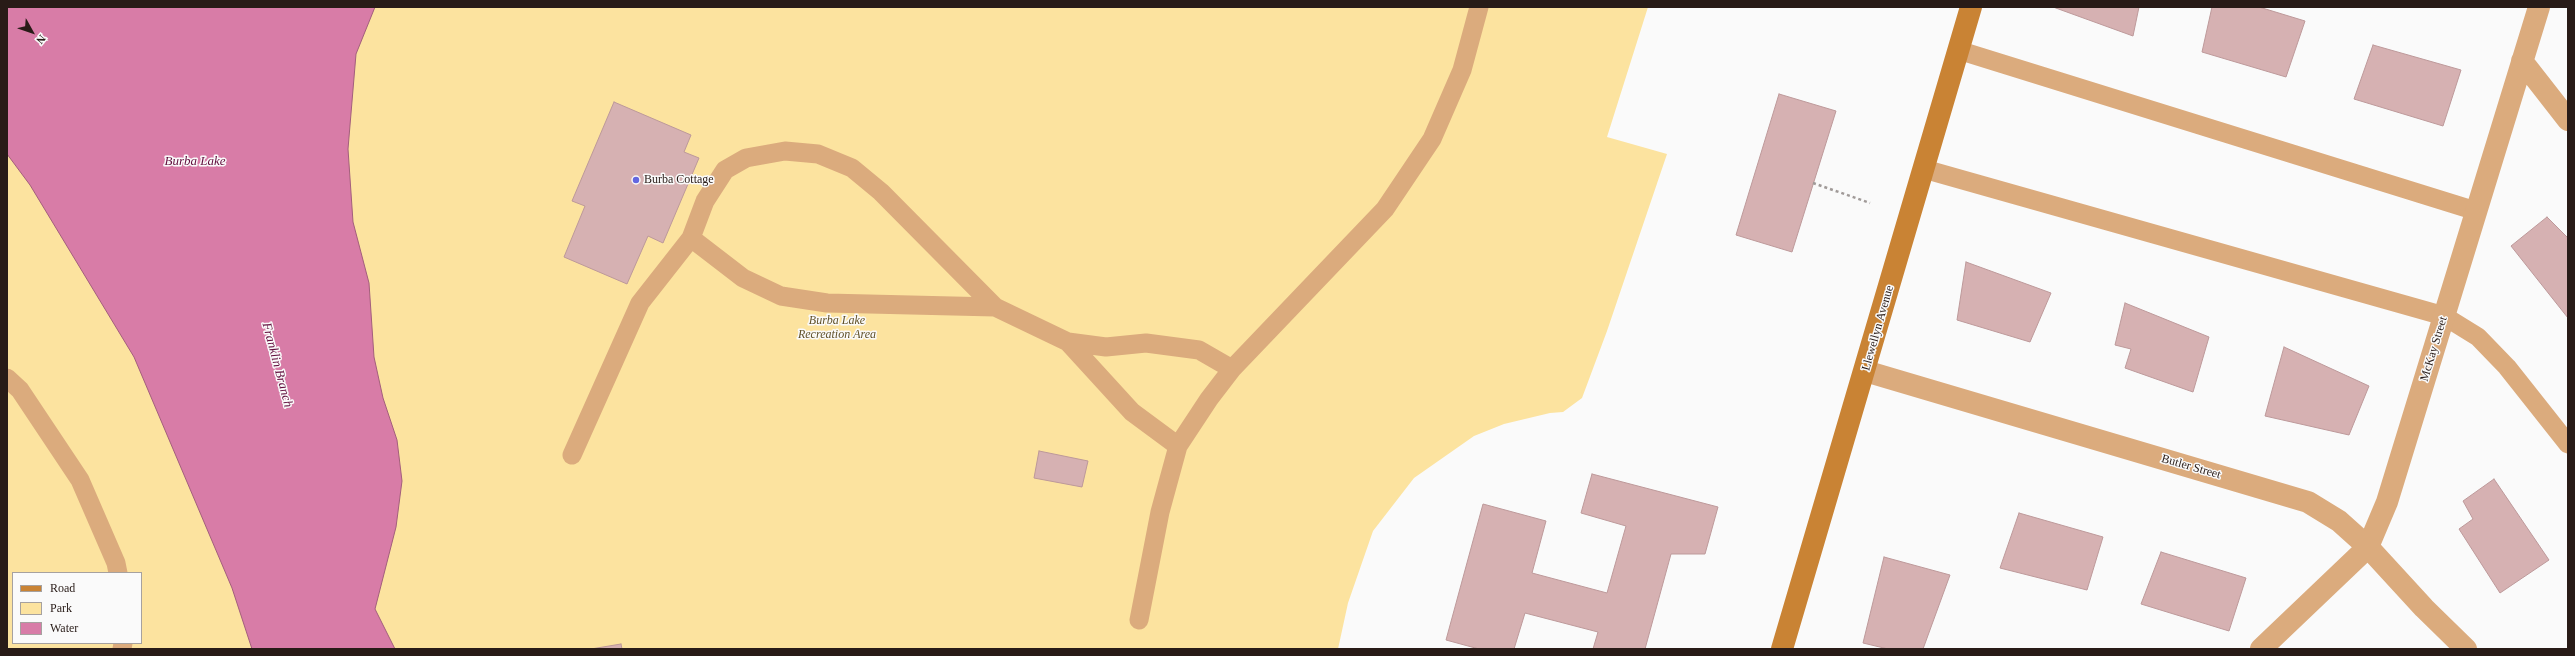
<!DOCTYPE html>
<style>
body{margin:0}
#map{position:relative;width:2575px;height:656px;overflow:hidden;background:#fafafa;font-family:Georgia,serif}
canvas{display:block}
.frame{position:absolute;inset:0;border:8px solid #281b17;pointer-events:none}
.legend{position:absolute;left:12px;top:572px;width:130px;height:72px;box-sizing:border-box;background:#fafafa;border:1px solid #a6a19f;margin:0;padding:5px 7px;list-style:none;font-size:12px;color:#281b17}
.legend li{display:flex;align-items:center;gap:8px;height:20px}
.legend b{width:20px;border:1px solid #a6a19f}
.north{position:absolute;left:12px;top:12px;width:40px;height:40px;-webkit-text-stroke:3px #fafafa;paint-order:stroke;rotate:130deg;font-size:11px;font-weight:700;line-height:16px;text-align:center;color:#281b17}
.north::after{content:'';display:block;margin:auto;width:14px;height:18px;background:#281b17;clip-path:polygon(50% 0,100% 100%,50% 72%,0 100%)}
</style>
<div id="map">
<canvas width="2575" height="656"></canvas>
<div class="frame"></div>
<ul class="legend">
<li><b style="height:5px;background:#c98334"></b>Road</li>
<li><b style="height:11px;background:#fce39f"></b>Park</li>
<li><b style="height:11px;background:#d87ca7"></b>Water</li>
</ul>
<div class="north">N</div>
</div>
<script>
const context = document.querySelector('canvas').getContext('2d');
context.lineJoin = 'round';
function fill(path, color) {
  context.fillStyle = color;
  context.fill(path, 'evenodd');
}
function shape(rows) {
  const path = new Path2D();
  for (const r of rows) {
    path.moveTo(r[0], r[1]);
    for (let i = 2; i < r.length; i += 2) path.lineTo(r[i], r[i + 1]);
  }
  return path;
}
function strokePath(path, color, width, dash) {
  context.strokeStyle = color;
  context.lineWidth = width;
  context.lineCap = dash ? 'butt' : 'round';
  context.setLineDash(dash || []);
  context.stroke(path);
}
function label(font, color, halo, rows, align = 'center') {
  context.font = font + ' Georgia,serif';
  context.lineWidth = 3;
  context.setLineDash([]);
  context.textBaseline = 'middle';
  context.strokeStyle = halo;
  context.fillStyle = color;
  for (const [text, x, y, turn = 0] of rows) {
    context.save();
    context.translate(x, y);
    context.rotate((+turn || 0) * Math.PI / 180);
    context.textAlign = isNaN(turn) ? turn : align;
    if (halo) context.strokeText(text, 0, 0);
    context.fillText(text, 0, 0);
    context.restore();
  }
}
const green = shape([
 [7,7,1648,7,1607,137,1667,154,1607,331,1582,398,1563,412,1550,413,1504,424,1474,436,1414,478,1373,531,1348,603,1338,649,7,649],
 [13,573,141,573,141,643,13,643]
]);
const water = shape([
 [7,7,375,7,356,54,348,149,353,222,369,283,374,357,383,398,397,440,402,481,396,527,375,609,395,649,252,649,232,588,134,357,30,185,7,154,7,7]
]);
const building = shape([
 [2053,7,2139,7,2133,36,2053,7],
 [2212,7,2259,7,2305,21,2286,77,2202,52,2212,7],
 [2373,45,2461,70,2443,126,2354,99,2373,45],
 [1779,94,1836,111,1792,252,1736,235,1779,94],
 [614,102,691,135,684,152,699,158,663,243,648,236,627,284,564,257,585,206,572,201,614,102],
 [2547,217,2568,238,2568,318,2511,246,2547,217],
 [1966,262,2051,293,2030,342,1957,320,1966,262],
 [2125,303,2209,337,2193,392,2125,368,2131,349,2115,345,2125,303],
 [2284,347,2369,386,2349,435,2265,416,2284,347],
 [1039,451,1088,461,1082,487,1034,478,1039,451],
 [1592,474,1718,507,1705,554,1671,554,1645,649,1593,649,1598,632,1525,613,1514,649,1479,649,1446,640,1483,504,1546,521,1532,573,1607,593,1626,526,1581,513,1592,474],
 [2494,479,2549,560,2500,593,2459,529,2473,519,2463,501,2494,479],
 [2019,513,2103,537,2087,590,2000,568,2019,513],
 [2161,552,2246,578,2229,631,2141,604,2161,552],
 [1884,557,1950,575,1923,649,1888,649,1863,643,1884,557],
 [621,644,622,649,591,649,621,644]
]);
const path = shape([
 [1813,183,1870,203]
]);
const lane = shape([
 [1958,50,2476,211],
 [1924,169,2444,316,2478,337,2507,367,2568,444],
 [691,238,743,278,781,296,827,303,995,307],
 [1068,342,1132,412,1178,446],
 [7,378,20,390,80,480,116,563,118,573],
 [572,455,640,303,691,238,705,201,725,170,746,158,785,151,818,154,852,168,881,192,995,307,1068,342,1106,347,1146,343,1199,350,1232,369],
 [1139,620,1160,512,1178,446,1209,399,1232,369,1385,209,1432,139,1462,70,1479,7],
 [122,649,123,643]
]);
const street = shape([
 [2522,61,2568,120],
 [1865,371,2308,502,2339,521,2368,547,2424,608,2466,649],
 [2261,649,2368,547,2387,502,2539,7]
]);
const secondary = shape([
 [1782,649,1971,7]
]);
const markers = [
 [636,180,4,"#6367e0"]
];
const poiNames = [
 ["Burba Cottage",644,180]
];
const parkNames = [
 ["Burba Lake",837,321],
 ["Recreation Area",837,335]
];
const streetNames = [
 ["Llewellyn Avenue",1878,328,-74],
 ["McKay Street",2434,349,-73],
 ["Butler Street",2191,467,16]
];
const waterNames = [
 ["Burba Lake",195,162],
 ["Franklin Branch",277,365,75]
];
fill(green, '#fce39f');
fill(water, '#d87ca7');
strokePath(water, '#a35f7c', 1);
fill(building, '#d6b1b2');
strokePath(building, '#bd999a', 1);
strokePath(path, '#a09a98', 2.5, [3, 3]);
strokePath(lane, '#dbab7d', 19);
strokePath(street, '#dbab7d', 22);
strokePath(secondary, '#c98334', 22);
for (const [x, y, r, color] of markers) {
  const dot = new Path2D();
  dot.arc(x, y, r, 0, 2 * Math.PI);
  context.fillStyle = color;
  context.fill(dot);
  strokePath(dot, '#fafafa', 1.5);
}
label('12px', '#281b17', '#fafafa', poiNames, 'left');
label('italic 12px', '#605128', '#fafafa', parkNames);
label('12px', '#281b17', '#fafafa', streetNames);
label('italic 13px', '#620f3e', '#fafafa', waterNames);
</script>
